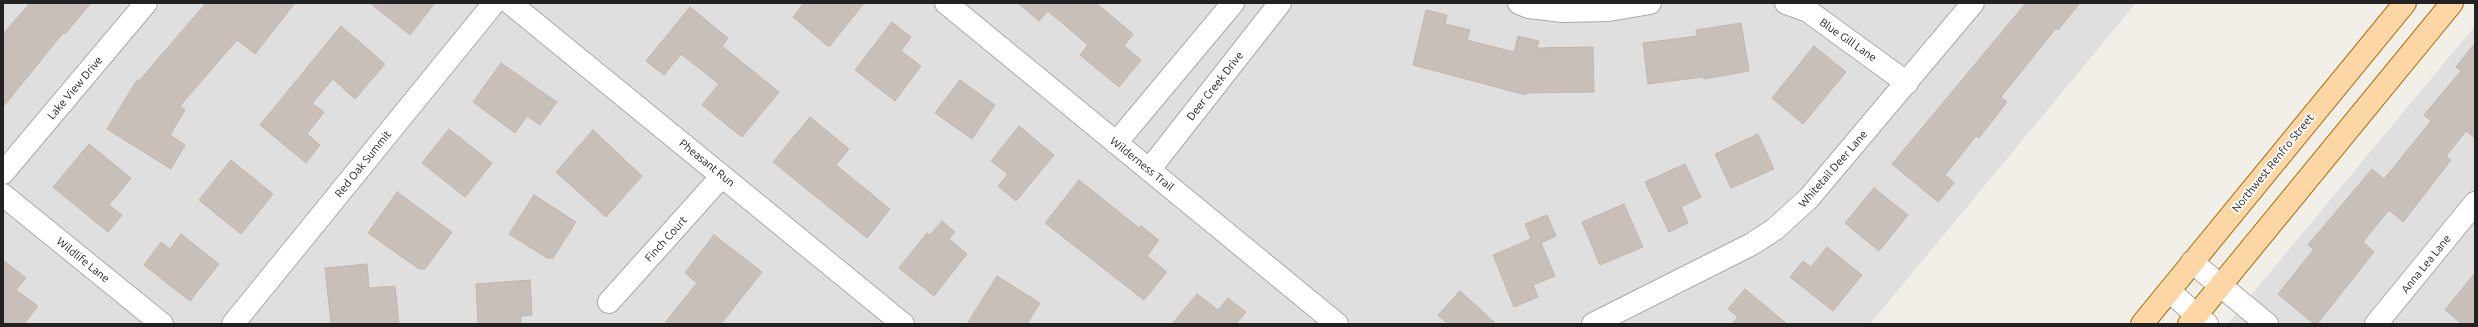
<!DOCTYPE html>
<style>
body{margin:0}
#map{position:relative;width:2478px;height:327px;overflow:hidden;background:#f2efe9;font-family:Ubuntu,sans-serif}
canvas{display:block}
.frame{position:absolute;inset:0;border:4px solid #222;pointer-events:none}
</style>
<div id="map">
<canvas width="2478" height="327"></canvas>
<div class="frame"></div>
</div>
<script>
const context = document.querySelector('canvas').getContext('2d');
context.lineJoin = 'round';
function fill(path, color) {
  context.fillStyle = color;
  context.fill(path, 'evenodd');
}
function shape(rows) {
  const path = new Path2D();
  for (const r of rows) {
    path.moveTo(r[0], r[1]);
    for (let i = 2; i < r.length; i += 2) path.lineTo(r[i], r[i + 1]);
  }
  return path;
}
function strokePath(path, color, width, dash) {
  context.strokeStyle = color;
  context.lineWidth = width;
  context.lineCap = dash ? 'butt' : 'round';
  context.setLineDash(dash || []);
  context.stroke(path);
}
function label(font, color, halo, rows, align = 'center') {
  context.font = font + ' Ubuntu,sans-serif';
  context.lineWidth = 3.5;
  context.setLineDash([]);
  context.textBaseline = 'middle';
  context.strokeStyle = halo;
  context.fillStyle = color;
  for (const [text, x, y, turn = 0] of rows) {
    context.save();
    context.translate(x, y);
    context.rotate((+turn || 0) * Math.PI / 180);
    context.textAlign = isNaN(turn) ? turn : align;
    if (halo) context.strokeText(text, 0, 0);
    context.fillText(text, 0, 0);
    context.restore();
  }
}
const residential = shape([
 [3,3,2136,3,1870,324,3,324],
 [2475,26,2475,324,2227,324]
]);
const building = shape([
 [30,3,91,3,65,34,63,33,3,107,3,34,30,3],
 [206,3,295,3,255,54,237,40,180,106,185,110,170,135,185,145,171,169,107,129,137,80,139,81,206,3],
 [370,3,435,3,410,35,370,3],
 [804,3,864,3,829,47,793,17,804,3],
 [1018,3,1096,3,1133,34,1124,46,1141,60,1119,87,1080,55,1088,45,1048,11,1039,21,1018,3],
 [2026,3,2080,3,2058,30,2056,28,2001,97,2007,102,1979,138,1976,136,1945,175,1954,183,1938,202,1892,164,2026,3],
 [690,7,728,38,722,46,779,92,742,137,702,105,719,84,681,54,664,75,646,61,690,7],
 [1426,10,1447,15,1445,24,1470,30,1467,40,1514,52,1518,36,1539,41,1537,48,1593,47,1594,92,1526,93,1526,95,1413,65,1426,10],
 [892,22,911,37,901,51,921,66,895,101,855,70,892,22],
 [1741,23,1749,71,1704,79,1703,77,1648,84,1643,43,1697,36,1696,30,1741,23],
 [341,26,385,64,355,99,333,79,312,103,324,112,307,134,320,145,306,163,260,125,341,26],
 [2475,43,2475,138,2466,131,2446,156,2451,160,2403,222,2389,210,2363,242,2374,252,2317,324,2314,324,2278,294,2314,249,2308,245,2372,169,2384,179,2431,121,2424,115,2461,71,2456,67,2475,43],
 [1814,46,1846,72,1803,124,1772,98,1814,46],
 [501,63,557,102,540,125,527,116,515,133,473,102,501,63],
 [960,80,995,105,972,139,935,113,960,80],
 [810,117,849,149,836,165,890,209,867,238,773,162,810,117],
 [1019,126,1054,155,1016,201,998,186,1008,174,991,161,1019,126],
 [449,129,492,163,465,197,422,163,449,129],
 [593,130,642,176,606,217,556,172,593,130],
 [1758,134,1774,169,1731,188,1715,154,1758,134],
 [89,144,131,178,109,205,122,215,108,232,53,187,89,144],
 [231,160,273,194,241,234,199,200,231,160],
 [1685,164,1701,197,1681,207,1688,223,1669,232,1645,182,1685,164],
 [1079,180,1139,228,1141,226,1159,240,1147,256,1167,272,1144,300,1045,223,1079,180],
 [1874,188,1908,215,1879,251,1845,223,1874,188],
 [397,192,452,232,425,269,419,269,368,233,397,192],
 [534,195,576,222,553,258,547,258,509,234,534,195],
 [1624,204,1643,247,1600,265,1582,222,1624,204],
 [1547,215,1556,236,1541,243,1555,276,1533,285,1538,297,1514,307,1493,255,1531,239,1525,224,1547,215],
 [942,221,955,232,949,239,967,254,934,296,899,268,927,233,930,235,942,221],
 [181,234,219,264,190,301,144,265,161,242,170,249,181,234],
 [714,235,762,272,721,324,664,324,697,283,685,273,714,235],
 [1827,247,1862,275,1833,311,1790,277,1803,261,1811,267,1827,247],
 [3,260,26,278,16,290,38,306,24,324,3,324,3,260],
 [367,264,369,288,395,286,399,324,331,324,325,268,367,264],
 [2475,273,2475,324,2462,324,2445,310,2475,273],
 [997,276,1040,303,1027,324,967,324,997,276],
 [530,280,532,315,521,316,521,324,478,324,476,284,530,280],
 [1745,289,1787,324,1732,324,1738,317,1728,309,1745,289],
 [1460,291,1481,310,1496,324,1448,324,1438,315,1460,291],
 [1197,294,1218,310,1228,298,1246,312,1236,324,1172,324,1197,294]
]);
const minor = shape([
 [510,3,903,324],
 [946,3,1337,324],
 [1519,3,1529,7,1563,11,1609,10,1650,3],
 [1786,3,1808,11,1907,83],
 [1116,143,1233,3],
 [1149,170,1280,3],
 [3,173,146,3],
 [3,195,162,324],
 [2192,262,2267,324],
 [2169,291,2207,324],
 [609,302,722,176],
 [233,324,494,3],
 [1593,324,1752,244,1775,229,1809,198,1973,3],
 [2376,324,2475,203]
]);
const major = shape([
 [2142,324,2405,3],
 [2189,324,2452,3]
]);
const streetNames = [
 ["Blue Gill Lane",1848,40,35],
 ["Deer Creek Drive",1215,86,-52],
 ["Lake View Drive",75,88,-50],
 ["Pheasant Run",707,163,39],
 ["Northwest Renfro Street",2273,163,-51],
 ["Red Oak Summit",363,164,-51],
 ["Wilderness Trail",1142,164,39],
 ["Whitetail Deer Lane",1833,169,-49],
 ["Finch Court",666,239,-48],
 ["Wildlife Lane",83,260,39],
 ["Anna Lea Lane",2426,264,-51]
];
fill(residential, '#e0dfdf');
fill(building, '#c7bfb8');
strokePath(building, '#c4b6ab', 1);
strokePath(minor, '#a9a9a9', 24);
strokePath(major, '#a06b00', 24);
strokePath(minor, '#fff', 22);
strokePath(major, '#fcd6a4', 22);
label('11px', '#222', '#fff', streetNames);
</script>
